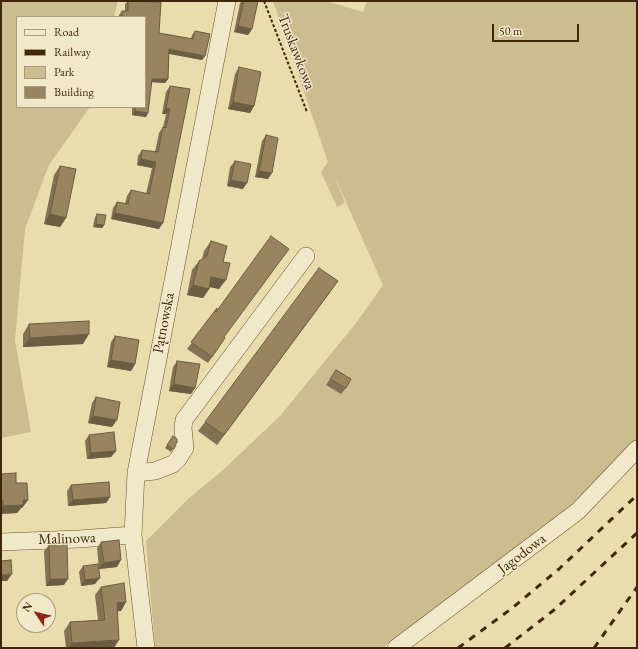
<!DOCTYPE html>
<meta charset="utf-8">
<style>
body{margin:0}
#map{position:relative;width:638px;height:649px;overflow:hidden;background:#e9dcad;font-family:"EB Garamond",serif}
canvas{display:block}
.frame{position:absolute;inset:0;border:2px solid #41270a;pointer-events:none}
.legend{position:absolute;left:16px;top:16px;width:130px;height:92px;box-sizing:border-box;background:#f1e8ca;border:1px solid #ab9b7d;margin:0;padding:5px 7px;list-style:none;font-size:12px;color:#41270a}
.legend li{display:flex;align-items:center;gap:8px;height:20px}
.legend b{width:20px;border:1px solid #ab9b7d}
.north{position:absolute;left:16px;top:593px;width:40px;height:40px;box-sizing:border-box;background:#f1e8ca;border:1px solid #ab9b7d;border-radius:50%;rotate:305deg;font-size:11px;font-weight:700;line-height:16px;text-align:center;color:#41270a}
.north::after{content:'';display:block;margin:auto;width:14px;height:18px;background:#8f2418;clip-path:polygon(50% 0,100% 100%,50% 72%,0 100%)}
.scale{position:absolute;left:492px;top:24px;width:87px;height:18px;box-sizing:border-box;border:2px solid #41270a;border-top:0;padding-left:5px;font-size:12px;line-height:14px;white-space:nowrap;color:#41270a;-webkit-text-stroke:3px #f1e8ca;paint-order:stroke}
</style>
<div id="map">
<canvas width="638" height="649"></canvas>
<div class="frame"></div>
<ul class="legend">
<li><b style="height:5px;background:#f1e8ca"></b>Road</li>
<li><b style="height:5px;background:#41270a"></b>Railway</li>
<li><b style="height:11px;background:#ccbd91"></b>Park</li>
<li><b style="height:11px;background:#98855f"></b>Building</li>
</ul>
<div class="north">N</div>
<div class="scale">50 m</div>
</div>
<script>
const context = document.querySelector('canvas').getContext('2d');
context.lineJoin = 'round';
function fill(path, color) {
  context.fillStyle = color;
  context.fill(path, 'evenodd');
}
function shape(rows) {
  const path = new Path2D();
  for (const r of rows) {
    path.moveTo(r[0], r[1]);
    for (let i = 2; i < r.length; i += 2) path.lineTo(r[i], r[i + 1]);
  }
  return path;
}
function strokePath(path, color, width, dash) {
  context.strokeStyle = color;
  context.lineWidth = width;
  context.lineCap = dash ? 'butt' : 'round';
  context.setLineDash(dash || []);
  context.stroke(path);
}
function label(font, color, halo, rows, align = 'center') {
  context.font = font + ' "EB Garamond",serif';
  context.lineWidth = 3;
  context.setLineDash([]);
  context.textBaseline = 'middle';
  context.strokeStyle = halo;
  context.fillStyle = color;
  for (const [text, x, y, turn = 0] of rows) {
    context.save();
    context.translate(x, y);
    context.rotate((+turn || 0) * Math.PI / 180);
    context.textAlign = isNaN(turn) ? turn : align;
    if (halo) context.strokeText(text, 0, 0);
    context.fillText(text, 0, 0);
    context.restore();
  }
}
const green = shape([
 [1,1,118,1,114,17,17,17,17,107,90,107,49,165,25,229,15,340,31,432,1,438],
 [273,1,326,1,363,12,367,1,637,1,637,441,575,507,383,648,155,648,146,541,188,499,223,470,280,416,356,323,383,285,334,175,345,203,337,207,321,172,328,162]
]);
const path = shape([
 [264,1,307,112]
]);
const minor = shape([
 [136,473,155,471,173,464,178,459,185,448,183,428,184,420,306,256],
 [1,542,79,539,133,535],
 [146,648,133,535,136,473,227,1],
 [396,648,578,511,637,449]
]);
const rail = shape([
 [458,648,511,609,559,569,637,495],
 [505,648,554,610,637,533],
 [594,648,637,587]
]);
const wall = shape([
 [128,1,161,2,159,33,191,39,192,35,195,31,210,34,205,56,202,60,169,54,168,79,165,83,152,82,148,113,146,117,132,115,132,107,145,107,145,17,119,17,119,15,122,11,125,11,125,4],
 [242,1,258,1,252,29,248,35,234,32,240,3],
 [239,67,254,106,250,113,228,109,235,74],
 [170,86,190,89,159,229,111,219,113,208,117,202,125,204,127,196,131,190,146,194,152,168,137,165,138,156,142,150,155,152,159,133,163,127,166,114,162,114,166,92],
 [266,135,268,179,255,177,262,141],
 [235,161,243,189,227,186,230,167],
 [60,166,66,218,60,227,44,224,54,175],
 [97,214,104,225,102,228,93,227,95,217],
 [211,241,223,262,219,289,210,287,209,289,203,298,187,295,192,270,199,261,202,259,204,251],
 [331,291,217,445,198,431,205,422],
 [216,312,224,337,225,338,208,363,187,349],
 [29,324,83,344,23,347,23,334],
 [115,336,135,364,131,371,107,367,111,342],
 [177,361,191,394,169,391,173,367],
 [336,370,346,388,341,394,326,385],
 [96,397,112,427,88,423,92,403],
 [89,435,116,451,111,457,87,459,85,441],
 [173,436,177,442,171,452,165,448],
 [1,474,16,483,28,500,22,508,21,508,17,513,1,514],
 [71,485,110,497,106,503,68,506,67,491],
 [101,542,117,567,99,569,97,548],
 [49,545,64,585,46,586,44,551],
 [83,566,95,584,81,586,79,572],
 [101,587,126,602,121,611,118,611,114,648,66,648,64,631,70,622,98,620,95,595]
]);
const shadedWall = shape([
 [199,1,214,1,213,2],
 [238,26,252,29,248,35,234,32],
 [169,49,205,56,202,60,166,53],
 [152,79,168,79,165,83,149,82],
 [233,102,254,106,250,113,228,109],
 [166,108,170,109,166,114,162,114],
 [135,111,148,113,146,117,132,115],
 [141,159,156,162,152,168,137,165],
 [259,171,272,173,268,179,255,177],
 [231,180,247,183,243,189,227,186],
 [115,213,163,223,159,229,111,219],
 [50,214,66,218,60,227,44,224],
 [96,224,104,225,102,228,93,227],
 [211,277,226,280,219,289,205,286],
 [193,285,209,289,203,298,187,295],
 [89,334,83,344,23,347,30,338],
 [111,360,135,364,131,371,107,367],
 [174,384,195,388,191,394,169,391],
 [93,416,117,420,112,427,88,423],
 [116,451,111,457,87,459,91,453],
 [110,497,106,503,68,506,73,500],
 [23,500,28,500,22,508,21,508,17,513,1,514,1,509,3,506],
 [121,560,117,567,99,569,104,563],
 [12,574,7,581,1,581,1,575],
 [100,578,95,584,81,586,85,580],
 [50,579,68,579,64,585,46,586],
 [126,602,121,611,111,612,117,603],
 [119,640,114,648,68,648,72,643]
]);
const building = shape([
 [128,1,161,2,159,33,193,39,195,31,210,34,205,56,169,49,168,79,152,79,148,113,135,111,135,107,145,107,145,17,122,17,122,11,128,11,128,1],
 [244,1,258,1,252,29,238,26,244,1],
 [239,67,261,72,254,106,233,102,239,67],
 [170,86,190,89,163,223,115,213,117,202,128,204,131,190,149,194,156,162,141,159,142,150,158,152,163,127,166,128,170,109,166,108,170,86],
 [266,135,278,138,272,173,259,171,266,135],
 [235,161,251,164,247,183,231,180,235,161],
 [60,166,76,169,66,218,50,214,60,166],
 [97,214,106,215,104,225,96,224,97,214],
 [271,236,289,249,224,337,225,338,212,357,191,342,217,308,216,312,271,236],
 [211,241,227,246,223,262,230,263,226,280,211,277,209,289,193,285,199,261,207,256,211,241],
 [319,268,338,281,224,435,205,422,319,268],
 [89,321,89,334,30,338,29,324,89,321],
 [115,336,139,340,135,364,111,360,115,336],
 [177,361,200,364,195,388,174,384,177,361],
 [336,370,351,379,346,388,330,379,336,370],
 [96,397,120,402,117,420,93,416,96,397],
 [114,432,116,451,91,453,89,435,114,432],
 [173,436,177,439,177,442,173,449,167,445,173,436],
 [16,473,16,483,27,483,28,500,23,500,23,505,3,506,3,501,1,501,1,474,16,473],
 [109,482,110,497,73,500,71,485,109,482],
 [119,540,121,560,104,563,101,542,119,540],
 [67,544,68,579,50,579,49,545,67,544],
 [11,560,12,574,1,575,1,561,11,560],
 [98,564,100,578,85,580,83,566,98,564],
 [124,583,126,602,117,603,119,640,72,643,70,622,105,620,101,587,124,583]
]);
const streetNames = [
 ["Truskawkowa",296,52,69],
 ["Pątnowska",164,323,-79],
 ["Malinowa",67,539,-2],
 ["Jagodowa",522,554,-37]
];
fill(green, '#ccbd91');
strokePath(minor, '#6b5433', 18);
strokePath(path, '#41270a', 2, [3, 2]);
strokePath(minor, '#f1e8ca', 17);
strokePath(rail, '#41270a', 3, [7, 7]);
fill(wall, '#837252');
fill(shadedWall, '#6a5d42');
fill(building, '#98855f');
strokePath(building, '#6a5d42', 1);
label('15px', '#41270a', '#f1e8ca', streetNames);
</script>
